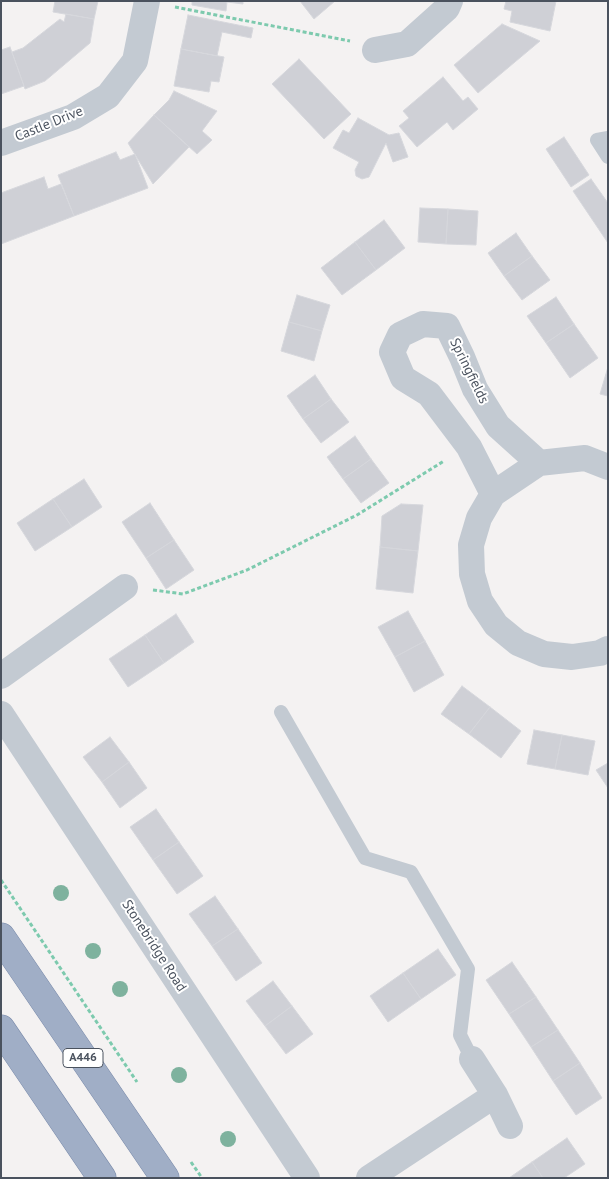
<!DOCTYPE html>
<style>
body{margin:0}
#map{position:relative;width:609px;height:1179px;overflow:hidden;background:#f4f2f2;font-family:"PT Sans",sans-serif}
canvas{display:block}
.frame{position:absolute;inset:0;border:2px solid #4a525e;pointer-events:none}
</style>
<div id="map">
<canvas width="609" height="1179"></canvas>
<div class="frame"></div>
</div>
<script>
const context = document.querySelector('canvas').getContext('2d');
context.lineJoin = 'round';
function fill(path, color) {
  context.fillStyle = color;
  context.fill(path, 'evenodd');
}
function shape(rows) {
  const path = new Path2D();
  for (const r of rows) {
    path.moveTo(r[0], r[1]);
    for (let i = 2; i < r.length; i += 2) path.lineTo(r[i], r[i + 1]);
  }
  return path;
}
function strokePath(path, color, width, dash) {
  context.strokeStyle = color;
  context.lineWidth = width;
  context.lineCap = dash ? 'butt' : 'round';
  context.setLineDash(dash || []);
  context.stroke(path);
}
function label(font, color, halo, rows, align = 'center') {
  context.font = font + ' "PT Sans",sans-serif';
  context.lineWidth = 4;
  context.setLineDash([]);
  context.textBaseline = 'middle';
  context.strokeStyle = halo;
  context.fillStyle = color;
  for (const [text, x, y, turn = 0] of rows) {
    context.save();
    context.translate(x, y);
    context.rotate((+turn || 0) * Math.PI / 180);
    context.textAlign = isNaN(turn) ? turn : align;
    if (halo) context.strokeText(text, 0, 0);
    context.fillText(text, 0, 0);
    context.restore();
  }
}
const building = shape([
 [55,1,98,1,94,19,53,12,55,1],
 [192,1,243,1,243,4,227,2,226,11,192,5,192,1],
 [300,1,335,1,314,19,300,1],
 [506,1,556,1,550,31,510,22,512,11,504,9,506,1],
 [66,14,94,19,90,43,45,81,25,89,12,52,23,48,60,19,64,22,66,14],
 [188,15,253,28,251,38,222,32,217,56,181,49,188,15],
 [502,24,540,41,478,93,454,65,502,24],
 [10,47,24,86,1,94,1,50,10,47],
 [181,49,224,57,219,82,211,81,209,92,174,86,181,49],
 [299,59,351,114,324,139,272,84,299,59],
 [443,77,463,101,468,97,478,109,453,130,447,122,417,147,399,126,409,118,403,111,443,77],
 [174,91,217,111,202,131,212,140,197,154,154,115,169,100,174,91],
 [154,115,189,147,153,184,128,143,154,115],
 [358,118,389,135,399,133,408,157,393,162,386,143,369,177,362,179,356,176,355,170,359,162,333,148,343,130,349,133,358,118],
 [564,137,589,175,571,187,546,149,564,137],
 [116,152,120,160,135,154,148,188,74,216,58,175,116,152],
 [44,177,48,189,61,184,74,216,1,244,1,193,44,177],
 [591,179,608,203,608,243,573,191,591,179],
 [420,208,448,209,446,244,418,242,420,208],
 [448,209,478,211,476,245,446,244,448,209],
 [384,220,405,248,376,270,355,242,384,220],
 [516,233,532,256,504,276,488,253,516,233],
 [355,242,376,270,342,295,321,268,355,242],
 [532,256,550,280,522,300,504,276,532,256],
 [297,295,330,305,322,331,289,322,297,295],
 [556,297,574,324,546,343,527,316,556,297],
 [289,322,322,331,314,361,281,351,289,322],
 [574,324,598,358,570,378,546,343,574,324],
 [608,367,608,396,600,394,608,367],
 [315,375,331,399,303,419,287,396,315,375],
 [331,399,349,422,321,443,303,419,331,399],
 [355,436,371,459,343,479,327,457,355,436],
 [371,459,389,483,361,503,343,479,371,459],
 [84,479,102,507,72,527,53,499,84,479],
 [53,499,72,527,35,551,17,523,53,499],
 [150,503,174,540,146,558,122,522,150,503],
 [401,504,423,505,418,551,380,547,382,516,401,504],
 [174,540,194,570,166,589,146,558,174,540],
 [380,547,418,551,413,593,376,589,380,547],
 [408,611,425,641,395,657,378,627,408,611],
 [176,614,194,642,164,663,145,635,176,614],
 [145,635,164,663,128,687,109,659,145,635],
 [425,641,444,675,414,692,395,657,425,641],
 [462,686,490,707,469,734,441,714,462,686],
 [490,707,521,731,501,758,469,734,490,707],
 [534,730,562,735,555,769,527,764,534,730],
 [562,735,595,741,588,775,555,769,562,735],
 [110,737,129,762,102,782,83,757,110,737],
 [129,762,147,788,120,808,102,782,129,762],
 [608,763,608,788,596,770,608,763],
 [156,809,179,842,153,860,130,827,156,809],
 [179,842,203,876,177,894,153,860,179,842],
 [215,896,238,929,212,946,189,914,215,896],
 [238,929,262,963,236,981,212,946,238,929],
 [438,949,456,975,421,999,403,973,438,949],
 [512,962,536,997,509,1014,486,980,512,962],
 [403,973,421,999,388,1022,370,996,403,973],
 [273,981,292,1006,265,1026,246,1001,273,981],
 [536,997,558,1030,531,1047,509,1014,536,997],
 [292,1006,313,1034,286,1054,265,1026,292,1006],
 [558,1030,580,1063,553,1081,531,1047,558,1030],
 [580,1063,602,1098,576,1115,553,1081,580,1063],
 [567,1138,585,1164,564,1178,543,1178,532,1162,567,1138],
 [532,1162,543,1178,509,1178,532,1162]
]);
const path = shape([
 [175,7,350,41],
 [153,590,183,594,247,570,357,515,444,461],
 [1,880,137,1082],
 [191,1162,202,1178]
]);
const service = shape([
 [608,138,597,140,608,157],
 [281,712,365,858,411,872,468,969,460,1035,472,1059]
]);
const minor = shape([
 [375,50,407,44,447,8,450,1],
 [1,143,73,117,108,96,135,61,147,1],
 [608,467,585,458,539,463,493,494,479,518,471,545,472,574,480,601,496,625,518,643,544,654,572,657,600,653,608,649],
 [493,494,469,447,429,394,403,378,392,352,400,335,423,324,447,326,462,357,475,389,498,426,539,463],
 [1,676,125,587],
 [1,714,307,1178],
 [472,1059,495,1095],
 [369,1178,495,1095,510,1126]
]);
const trunk = shape([
 [1,937,165,1178],
 [1,1029,102,1178]
]);
const trees = [
 [61,893],
 [93,951],
 [120,989],
 [179,1075],
 [228,1139]
];
const shields = [
 [83,1058,40]
];
const shieldNames = [
 ["A446",83,1058]
];
const streetNames = [
 ["Castle Drive",49,124,-22],
 ["Springfields",469,371,64],
 ["Stonebridge Road",154,946,57]
];
fill(building, '#cfd0d6');
strokePath(building, '#d6d7dc', 1);
strokePath(trunk, '#7889a9', 29);
strokePath(path, '#7dcaae', 3, [4, 2.5]);
strokePath(service, '#c3cad2', 14);
strokePath(minor, '#c3cad2', 26);
strokePath(trunk, '#a0aec6', 28);
context.fillStyle = '#7eb29e';
for (const [x, y] of trees) {
  context.beginPath();
  context.arc(x, y, 8, 0, 2 * Math.PI);
  context.fill();
}
for (const [x, y, w] of shields) {
  const box = new Path2D();
  box.roundRect(x - w / 2, y - 9.5, w, 19, 4);
  context.fillStyle = '#fff';
  context.fill(box);
  strokePath(box, '#4a525e', 1);
}
label('bold 12px', '#4a525e', null, shieldNames);
label('14px', '#4a525e', '#fff', streetNames);
</script>
